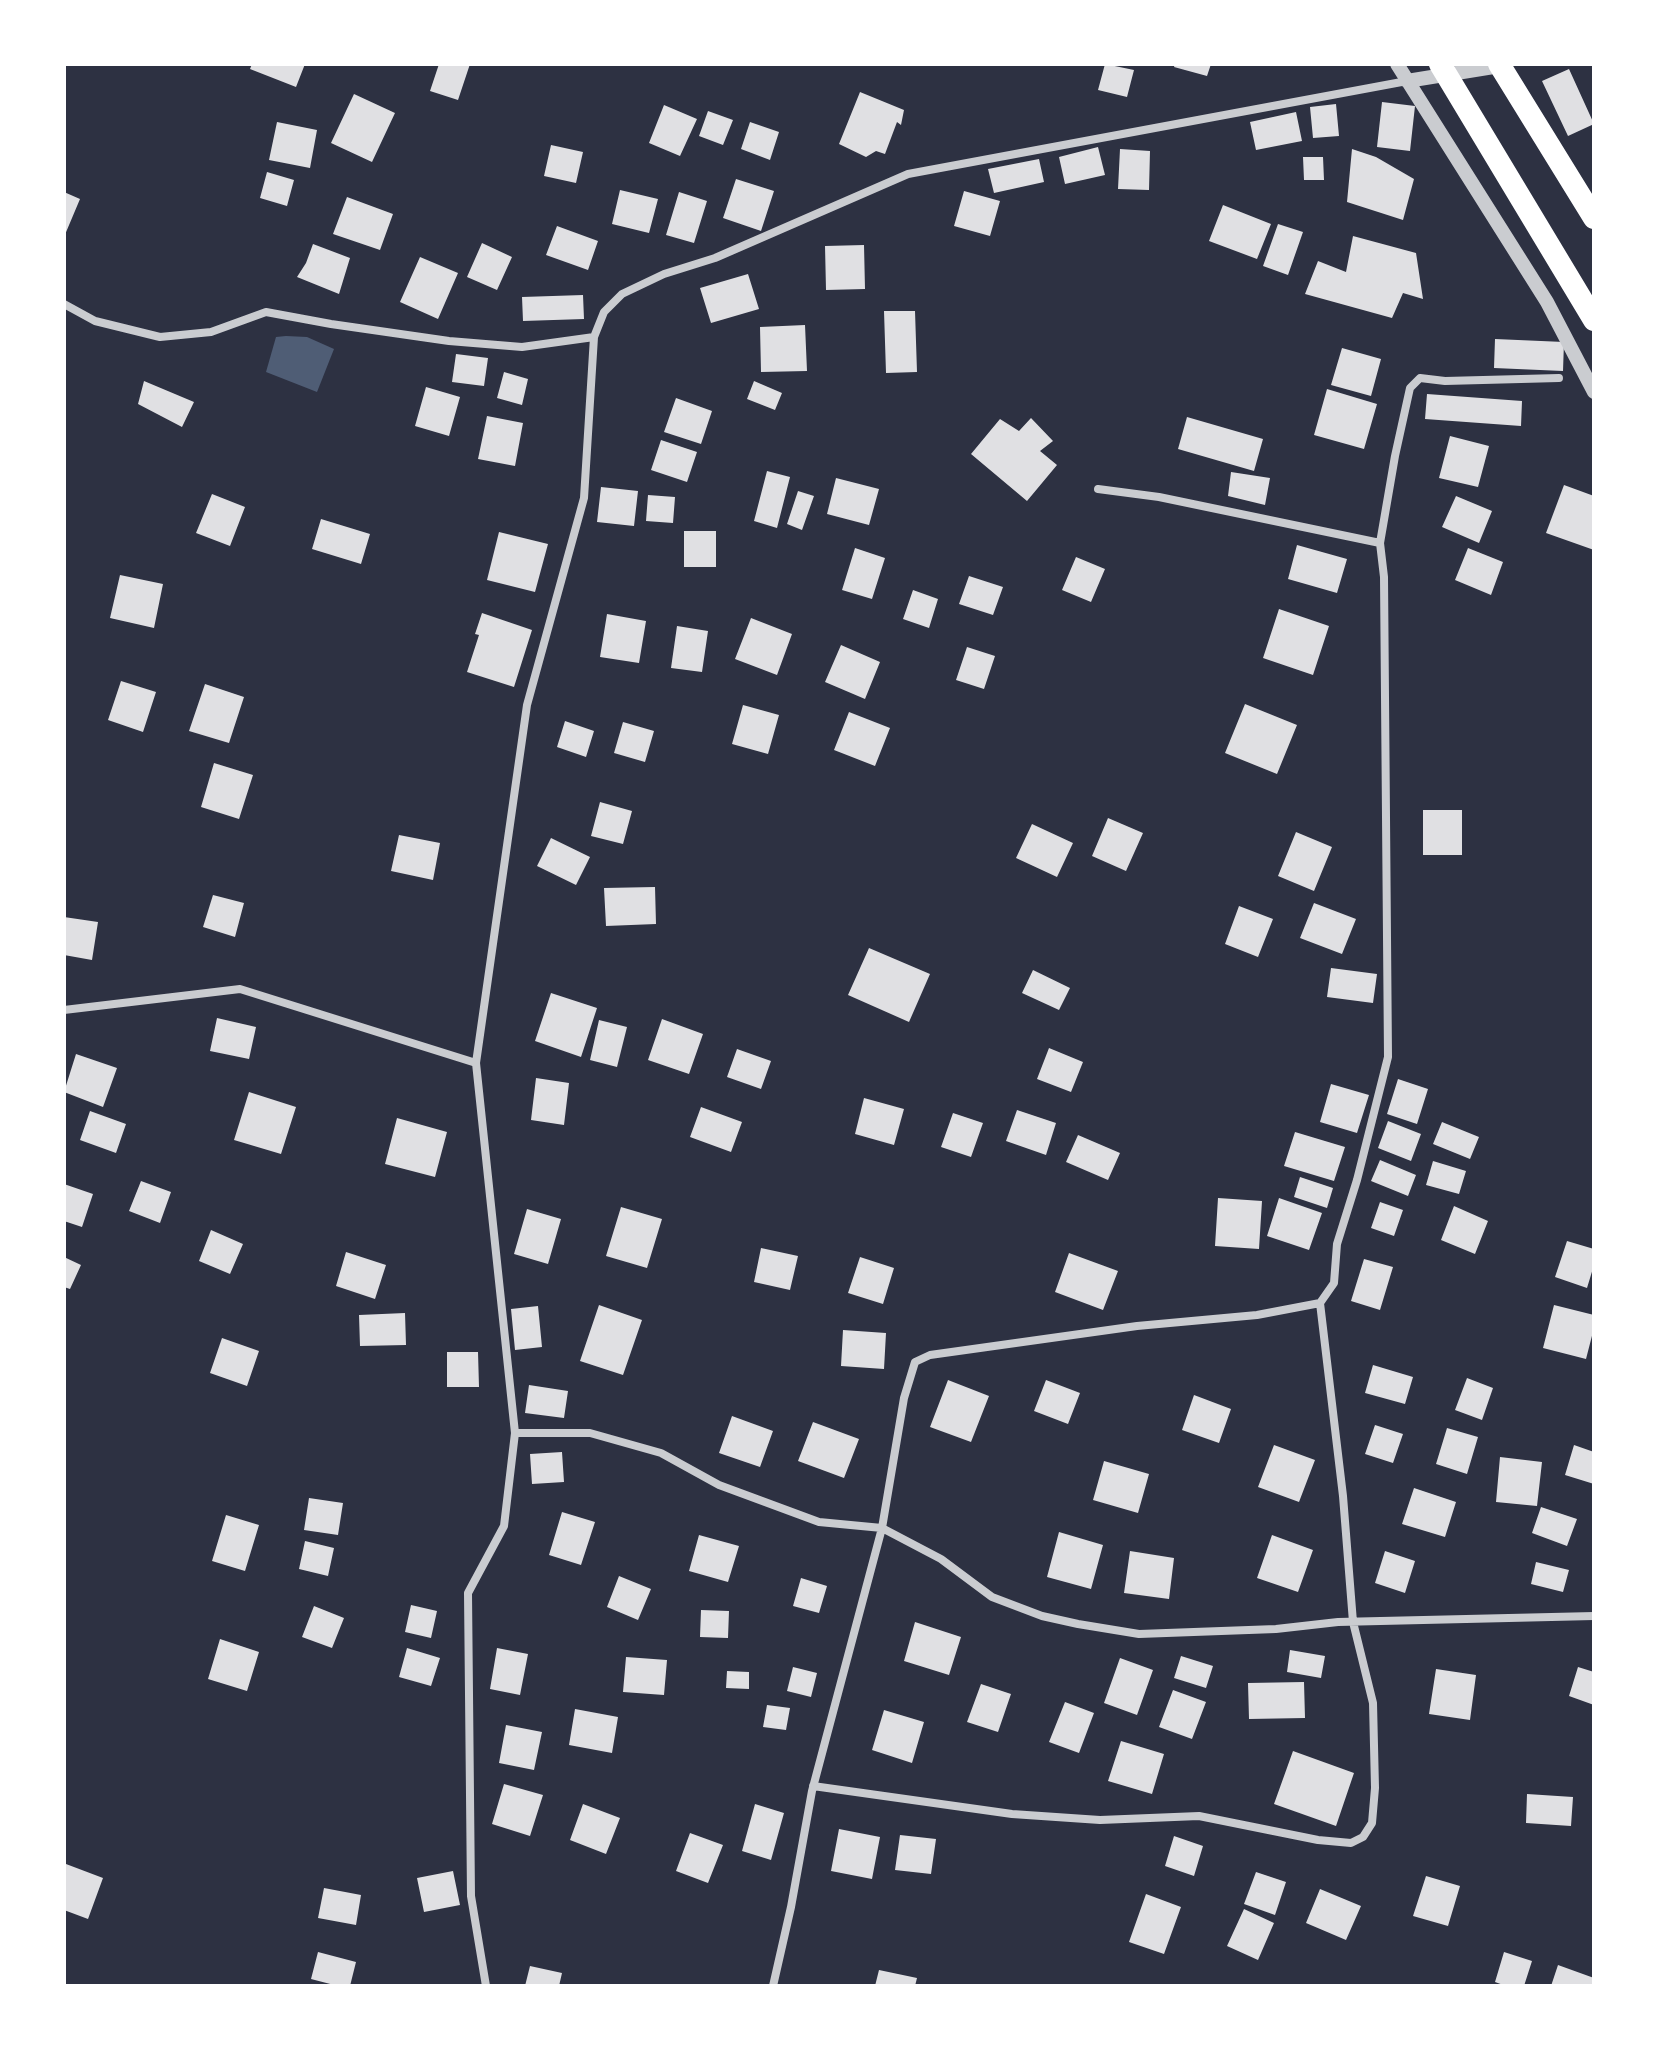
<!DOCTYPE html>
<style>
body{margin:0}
#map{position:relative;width:1658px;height:2050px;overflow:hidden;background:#2d3142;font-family:"Fira Sans Condensed",sans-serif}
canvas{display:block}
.frame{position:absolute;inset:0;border:66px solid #fff;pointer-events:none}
</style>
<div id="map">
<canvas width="1658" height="2050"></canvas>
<div class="frame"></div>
</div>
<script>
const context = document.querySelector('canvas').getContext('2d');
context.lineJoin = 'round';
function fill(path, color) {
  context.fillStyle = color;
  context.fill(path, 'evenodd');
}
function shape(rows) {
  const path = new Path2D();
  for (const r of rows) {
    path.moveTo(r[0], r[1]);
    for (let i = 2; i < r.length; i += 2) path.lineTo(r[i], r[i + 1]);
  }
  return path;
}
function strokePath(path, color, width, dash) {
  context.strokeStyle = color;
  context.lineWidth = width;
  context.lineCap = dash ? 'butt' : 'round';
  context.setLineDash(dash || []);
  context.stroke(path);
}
const water = shape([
 [286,336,307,337,334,349,317,392,266,372,276,337]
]);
const building = shape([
 [252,64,305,64,296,87,250,69],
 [439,64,470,64,458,100,430,91],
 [1105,64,1134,70,1127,97,1098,90],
 [1175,64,1211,64,1207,76,1174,67],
 [1569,69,1594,124,1568,136,1542,81],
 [860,92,904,110,901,125,897,122,885,154,876,151,866,157,839,144],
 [354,94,395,113,372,162,331,143],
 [1382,102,1415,106,1410,151,1377,147],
 [1336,104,1339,136,1313,138,1310,107],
 [664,105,697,119,680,156,649,143],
 [708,111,733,120,723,145,699,136],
 [1296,112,1302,141,1256,150,1250,122],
 [277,122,317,130,310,168,269,160],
 [750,122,779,132,770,160,741,149],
 [551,145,583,152,576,183,544,176],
 [1098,147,1105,175,1065,184,1059,157],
 [1120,149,1150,151,1149,190,1118,189],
 [1352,149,1376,157,1414,179,1403,220,1347,202],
 [1303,157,1323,157,1324,180,1304,180],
 [1039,159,1044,182,994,193,988,169],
 [267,172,294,180,287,206,260,198],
 [736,179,774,191,761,231,723,218],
 [620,190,658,199,649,233,612,224],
 [964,191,1000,201,990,236,954,226],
 [64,192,80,199,64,237],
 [679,192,707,201,694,243,666,235],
 [347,197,393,214,380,250,333,234],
 [1223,205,1271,224,1257,259,1209,241],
 [1278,224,1303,232,1288,275,1263,266],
 [557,226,598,241,588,270,546,255],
 [1353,236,1416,253,1423,299,1403,293,1392,318,1305,294,1318,261,1346,272],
 [482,243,512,257,497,290,467,277],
 [313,244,350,258,339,294,297,277,306,263],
 [864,245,865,289,826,290,825,246],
 [420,257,458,273,438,319,400,302],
 [748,274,759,309,711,323,700,288],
 [583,295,584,319,523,321,522,297],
 [884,311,915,311,917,372,886,373],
 [805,325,807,371,761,372,760,327],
 [1495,339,1564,342,1563,371,1494,368],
 [1342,348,1381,359,1371,396,1331,385],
 [456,354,488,358,484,386,452,382],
 [504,372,528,379,522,405,497,398],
 [144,381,194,402,182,427,138,404],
 [754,381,782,393,775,410,747,399],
 [426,387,460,397,449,436,415,426],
 [1327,389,1377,404,1364,449,1314,435],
 [1427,394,1522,401,1521,426,1425,419],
 [676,398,712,411,701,444,664,432],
 [487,416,523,423,515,466,478,459],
 [1187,417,1263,439,1254,471,1178,449],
 [1031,418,1053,441,1040,451,1057,465,1027,501,971,454,1000,419,1019,431],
 [1450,436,1489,446,1478,487,1439,478],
 [661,440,697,452,687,482,651,470],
 [767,471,790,477,777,528,754,521],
 [1231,472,1270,478,1265,505,1228,496],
 [836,478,879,489,869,525,827,514],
 [1564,485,1594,496,1594,550,1546,533],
 [601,487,638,491,634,526,597,522],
 [798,491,814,496,802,530,787,524],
 [212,494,245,507,230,546,196,533],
 [648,495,675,497,673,523,646,521],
 [1456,496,1492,511,1479,543,1442,527],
 [321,519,370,534,361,564,312,549],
 [684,531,716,531,716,567,684,567],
 [499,532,548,544,535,592,487,580],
 [1297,545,1347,559,1337,593,1288,579],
 [855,548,885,558,872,599,842,590],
 [1468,548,1503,562,1491,595,1455,580],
 [1076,557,1105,569,1091,602,1062,590],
 [120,575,163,584,154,628,110,618],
 [969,576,1003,587,993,615,959,604],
 [913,590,938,599,929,628,903,619],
 [1279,609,1329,626,1313,675,1263,658],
 [482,613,532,630,514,687,467,672,479,635,475,634],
 [607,614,646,621,639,663,600,657],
 [751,618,792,634,777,675,735,659],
 [677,626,708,631,702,672,671,668],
 [841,645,880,662,865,699,825,682],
 [967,647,995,656,984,689,956,680],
 [121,681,156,692,143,732,108,720],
 [205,684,244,697,229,743,189,731],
 [1245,704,1297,725,1277,774,1225,753],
 [743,705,779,715,768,754,732,744],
 [849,712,890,728,875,766,834,750],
 [565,721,594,731,586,757,557,747],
 [623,722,654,731,645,762,614,753],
 [214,763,253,775,239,819,201,807],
 [600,802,632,811,623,844,591,836],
 [1423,810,1462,810,1462,855,1423,855],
 [1108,818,1143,833,1126,871,1092,856],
 [1032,824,1073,843,1057,877,1016,858],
 [1296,832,1332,847,1314,891,1278,876],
 [399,835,440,843,433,880,391,871],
 [551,838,590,857,576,885,537,866],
 [655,887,656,924,606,926,604,888],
 [213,895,244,903,235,937,203,927],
 [1314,903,1356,919,1342,954,1300,938],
 [1239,906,1273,919,1258,957,1225,944],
 [64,917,98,922,92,960,64,955],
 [869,948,930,974,909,1022,848,995],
 [1331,968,1377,974,1373,1003,1327,997],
 [1033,970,1070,988,1059,1010,1022,993],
 [551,993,597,1008,581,1057,535,1041],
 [217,1018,256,1027,249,1059,210,1051],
 [662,1019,703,1034,689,1074,648,1060],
 [599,1020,627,1027,617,1067,590,1060],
 [1049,1048,1083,1062,1071,1092,1037,1079],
 [737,1049,771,1061,761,1089,727,1077],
 [76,1054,117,1068,103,1107,64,1092],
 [536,1078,569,1083,564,1125,531,1120],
 [1398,1079,1428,1089,1417,1124,1387,1114],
 [1331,1084,1369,1095,1357,1133,1320,1122],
 [249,1092,296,1107,281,1154,234,1140],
 [864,1098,904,1109,894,1145,855,1134],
 [701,1107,742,1122,731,1152,690,1137],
 [1017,1110,1056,1123,1046,1155,1006,1141],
 [90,1111,126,1124,116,1153,80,1140],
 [953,1113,983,1123,971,1157,941,1147],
 [397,1118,447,1132,435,1177,385,1164],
 [1388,1121,1421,1134,1411,1161,1378,1148],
 [1442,1122,1479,1137,1470,1159,1433,1144],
 [1295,1132,1345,1147,1334,1181,1284,1166],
 [1078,1135,1120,1153,1108,1180,1066,1162],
 [1380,1160,1416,1175,1408,1196,1371,1181],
 [1433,1161,1466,1171,1459,1194,1426,1185],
 [1300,1177,1333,1188,1327,1208,1294,1197],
 [141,1181,171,1192,160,1223,129,1211],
 [64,1184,93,1194,82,1227,64,1221],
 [1218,1198,1262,1201,1259,1249,1215,1246],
 [1279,1198,1322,1213,1309,1250,1267,1236],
 [1380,1202,1403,1210,1394,1236,1371,1228],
 [1454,1206,1488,1221,1475,1254,1441,1240],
 [621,1207,662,1219,647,1268,606,1256],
 [527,1209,561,1219,548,1264,514,1254],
 [211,1230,243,1244,230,1274,199,1261],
 [1567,1241,1594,1249,1594,1265,1587,1288,1555,1277],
 [761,1248,798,1256,790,1290,754,1282],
 [346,1252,386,1265,375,1299,336,1286],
 [1069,1253,1118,1271,1103,1310,1055,1292],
 [64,1257,81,1265,70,1289,64,1287],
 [860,1257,894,1268,883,1304,848,1293],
 [1364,1259,1393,1267,1380,1310,1351,1301],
 [599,1305,642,1320,623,1375,580,1361],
 [1554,1305,1594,1315,1594,1328,1586,1359,1543,1348],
 [538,1306,542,1347,515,1350,511,1309],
 [405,1313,406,1345,360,1346,359,1315],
 [843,1330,886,1333,884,1369,841,1366],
 [222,1338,259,1351,247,1386,210,1373],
 [447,1352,478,1352,479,1387,447,1387],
 [1373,1365,1413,1377,1405,1404,1365,1393],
 [1467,1378,1493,1388,1482,1420,1455,1410],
 [948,1380,989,1396,971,1442,930,1427],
 [1046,1380,1080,1393,1068,1424,1034,1411],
 [529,1385,568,1391,564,1418,525,1413],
 [1194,1395,1231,1409,1219,1443,1182,1430],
 [732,1416,773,1431,760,1467,719,1453],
 [813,1422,859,1439,844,1478,798,1461],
 [1375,1425,1403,1434,1393,1463,1365,1454],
 [1447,1428,1478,1437,1467,1474,1436,1464],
 [1274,1445,1315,1460,1299,1502,1258,1487],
 [1574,1445,1594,1452,1594,1484,1565,1475],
 [562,1452,564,1482,532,1484,530,1454],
 [1500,1457,1542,1462,1537,1506,1496,1502],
 [1104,1461,1149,1474,1138,1513,1093,1500],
 [1414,1488,1456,1502,1445,1537,1402,1524],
 [309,1498,343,1503,338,1535,304,1530],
 [1541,1507,1577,1519,1567,1546,1532,1533],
 [562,1512,595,1522,581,1565,549,1555],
 [226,1515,259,1525,245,1571,212,1561],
 [1059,1532,1103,1545,1091,1589,1047,1577],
 [699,1535,739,1546,728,1582,689,1571],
 [1272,1535,1313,1550,1298,1592,1257,1578],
 [305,1541,334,1548,328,1576,299,1569],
 [1130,1551,1174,1558,1169,1599,1124,1593],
 [1385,1551,1415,1561,1405,1593,1375,1583],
 [1536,1562,1569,1570,1563,1592,1531,1584],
 [619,1576,651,1589,638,1620,607,1607],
 [801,1578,827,1586,819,1613,793,1606],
 [411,1605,437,1611,431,1638,405,1632],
 [314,1606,344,1618,332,1648,302,1637],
 [701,1610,729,1611,728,1638,700,1637],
 [915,1622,961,1637,949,1675,904,1661],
 [220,1639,259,1652,247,1691,208,1679],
 [407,1648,440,1658,431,1686,399,1677],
 [497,1648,528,1654,520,1695,490,1689],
 [1290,1650,1325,1656,1321,1678,1287,1672],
 [1181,1656,1213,1666,1206,1688,1174,1678],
 [626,1657,667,1660,664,1695,623,1692],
 [1120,1658,1153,1670,1137,1715,1104,1703],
 [793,1667,817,1673,811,1697,787,1691],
 [1578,1667,1594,1672,1594,1705,1569,1696],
 [1436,1669,1476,1675,1470,1720,1429,1714],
 [727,1671,749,1672,749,1689,726,1688],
 [1304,1682,1305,1718,1249,1719,1248,1683],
 [981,1684,1011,1694,998,1732,967,1722],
 [1173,1690,1206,1702,1192,1739,1159,1727],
 [1065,1702,1094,1713,1079,1753,1049,1742],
 [767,1705,790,1708,786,1730,763,1727],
 [575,1709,618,1717,612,1753,569,1745],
 [884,1710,924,1722,912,1763,872,1750],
 [506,1725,542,1732,534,1770,499,1763],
 [1121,1741,1164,1754,1152,1794,1108,1781],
 [1293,1751,1354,1773,1336,1826,1274,1804],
 [504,1784,543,1795,530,1836,492,1824],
 [1527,1794,1573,1797,1571,1826,1526,1823],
 [583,1804,620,1818,606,1854,570,1840],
 [755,1804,784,1813,771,1860,742,1851],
 [839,1829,880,1837,872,1879,831,1871],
 [690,1833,723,1845,708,1883,676,1871],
 [900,1835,936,1839,931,1874,895,1870],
 [1174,1836,1203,1846,1194,1876,1165,1866],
 [66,1864,103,1878,88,1919,64,1910,64,1870],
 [453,1871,460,1905,424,1912,417,1878],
 [1256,1872,1286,1882,1275,1915,1244,1904],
 [1426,1876,1460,1886,1448,1926,1413,1916],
 [324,1888,361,1895,356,1925,318,1918],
 [1320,1889,1361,1906,1346,1940,1306,1923],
 [1146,1894,1181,1907,1164,1954,1129,1942],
 [1244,1909,1274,1923,1258,1960,1227,1946],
 [318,1952,356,1962,350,1986,338,1986,311,1979],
 [1504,1952,1532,1961,1524,1986,1506,1986,1495,1982],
 [1558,1965,1594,1978,1592,1986,1551,1986],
 [530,1966,562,1973,559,1986,525,1986],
 [879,1970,917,1978,915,1986,875,1986]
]);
const minor = shape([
 [64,304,95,321,160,337,211,332,266,312,331,324,449,341,522,347,594,337],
 [1098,489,1159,497,1380,543],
 [64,1010,240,989,476,1063,527,705,584,498,594,337,604,312,622,294,664,274,715,258,908,174,1407,81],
 [476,1063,515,1433,504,1526,468,1593,471,1896,486,1986],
 [515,1433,590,1433,661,1453,719,1485,819,1522,882,1528,941,1559,992,1597,1042,1616,1078,1624,1139,1634,1276,1629,1338,1622,1594,1616],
 [813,1786,1012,1814,1100,1820,1199,1816,1318,1840,1351,1843,1363,1837,1372,1823,1375,1788,1373,1703,1353,1622,1343,1496,1320,1303],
 [773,1986,791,1907,812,1791,882,1528,904,1398,915,1362,930,1355,1137,1326,1257,1315,1320,1303,1334,1283,1337,1244,1357,1180,1388,1057,1384,577,1380,543,1395,456,1410,388,1420,378,1445,381,1559,378]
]);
const tertiary = shape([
 [1397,64,1547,302,1594,392],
 [1407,81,1506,65]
]);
const trunk = shape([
 [1440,64,1594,320],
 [1499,64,1594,218]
]);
fill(water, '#4f5d75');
fill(building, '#e0e0e3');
strokePath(minor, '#caccd0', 8);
strokePath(tertiary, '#caccd0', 14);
strokePath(trunk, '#fff', 22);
</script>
